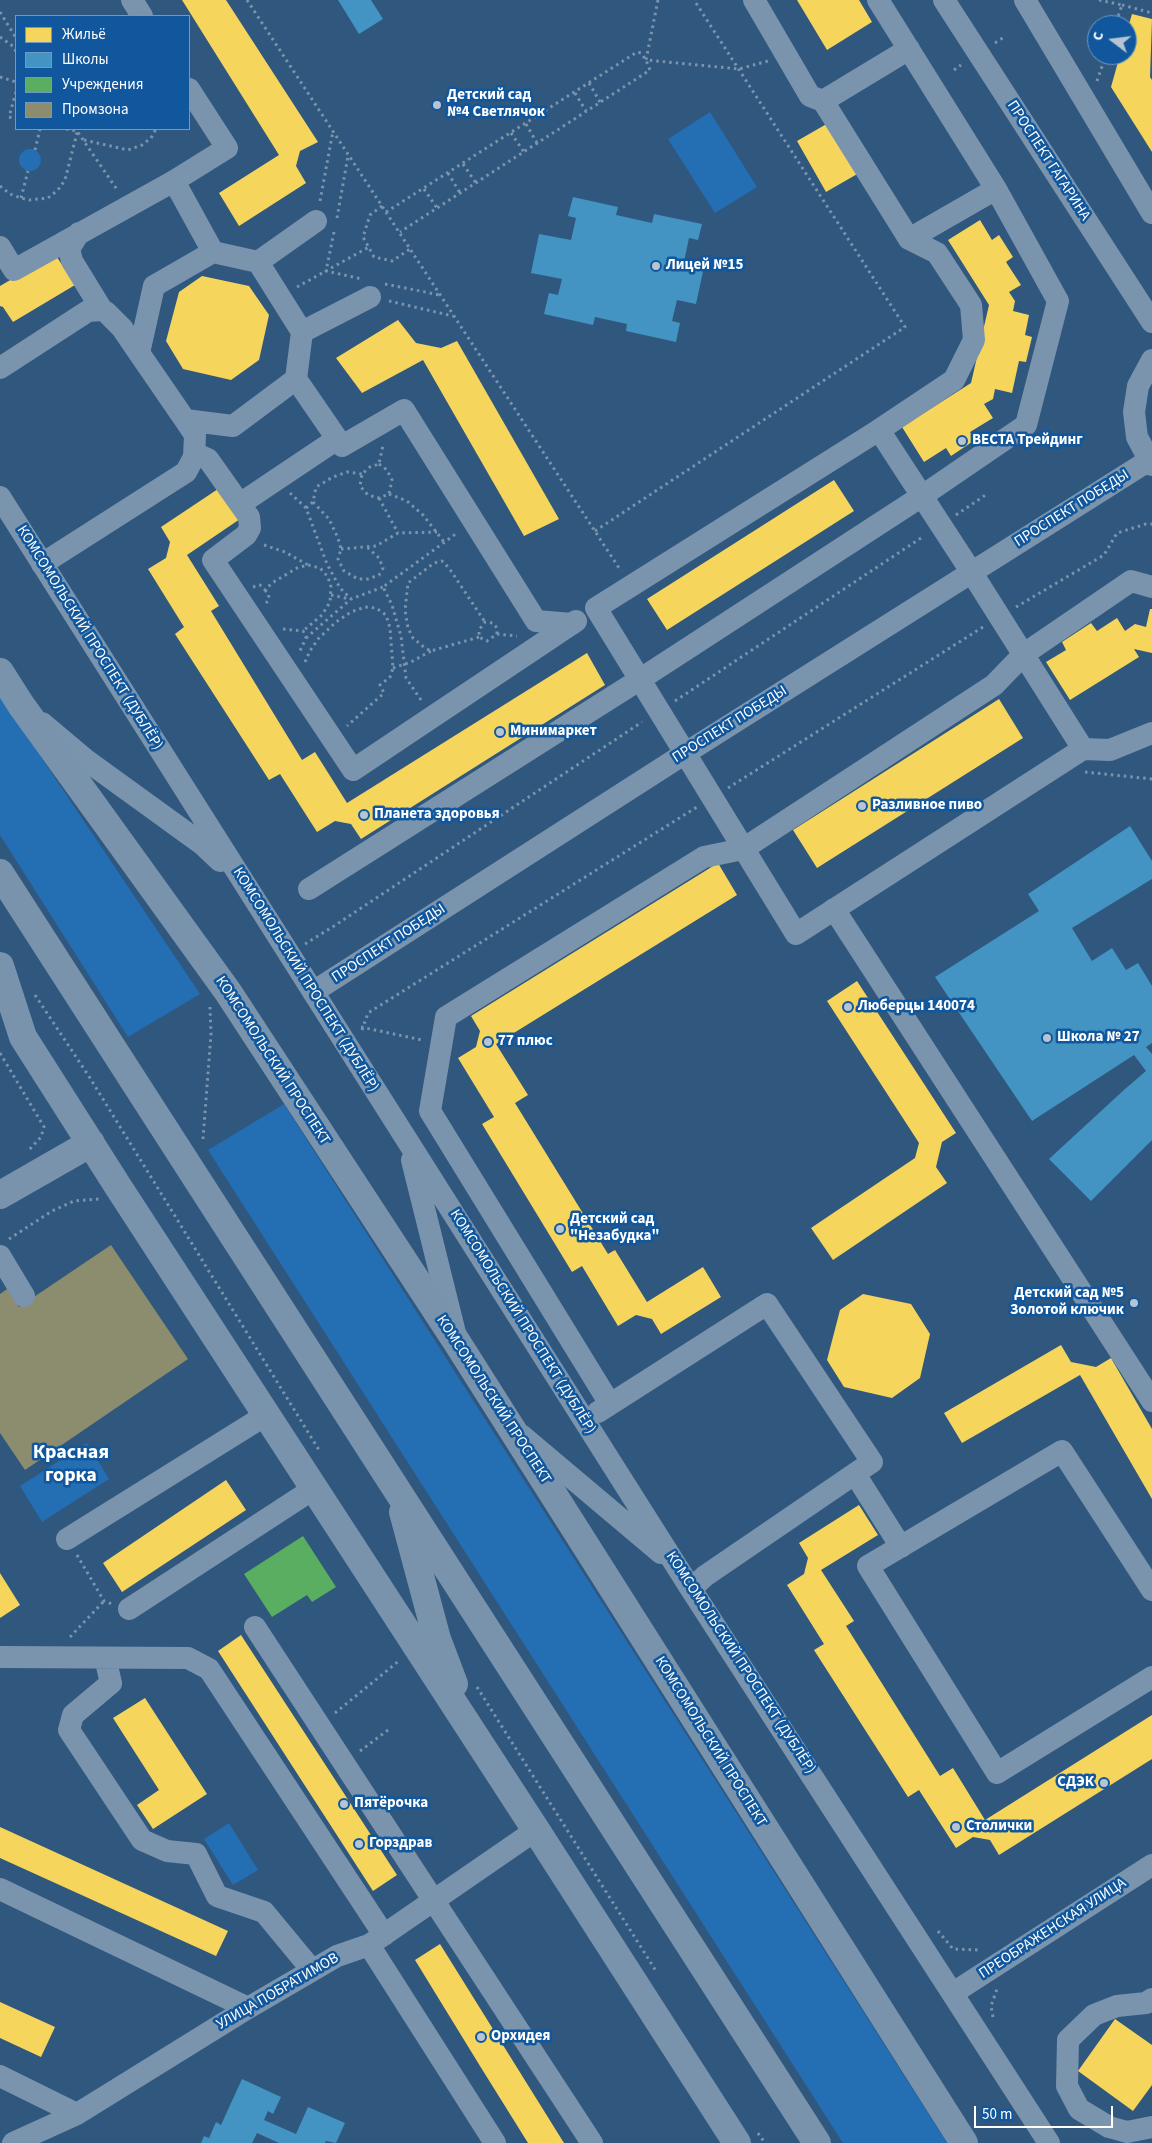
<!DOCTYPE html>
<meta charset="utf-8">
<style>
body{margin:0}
#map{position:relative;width:1152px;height:2143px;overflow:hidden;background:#30577d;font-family:"Source Sans 3",sans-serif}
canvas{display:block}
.legend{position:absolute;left:15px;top:15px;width:175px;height:115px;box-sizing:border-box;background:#10579d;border:1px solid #709ac4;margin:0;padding:6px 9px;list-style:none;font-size:15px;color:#fff}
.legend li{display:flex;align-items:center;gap:10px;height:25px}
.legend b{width:25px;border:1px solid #709ac4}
.north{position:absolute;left:1087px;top:15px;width:50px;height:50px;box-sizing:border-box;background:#10579d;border:1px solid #709ac4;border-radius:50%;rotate:285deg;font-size:14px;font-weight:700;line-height:20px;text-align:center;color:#fff}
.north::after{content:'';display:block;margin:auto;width:18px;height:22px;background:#b7c4d2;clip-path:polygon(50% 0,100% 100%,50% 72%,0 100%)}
.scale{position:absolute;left:974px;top:2106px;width:139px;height:22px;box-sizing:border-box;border:2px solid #fff;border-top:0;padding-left:6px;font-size:15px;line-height:18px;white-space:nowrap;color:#fff;-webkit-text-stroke:4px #10579d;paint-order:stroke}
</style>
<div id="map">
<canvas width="1152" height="2143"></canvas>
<ul class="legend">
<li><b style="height:14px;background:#f6d55c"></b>Жильё</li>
<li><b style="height:14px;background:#4393c3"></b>Школы</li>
<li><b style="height:14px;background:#5aae61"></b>Учреждения</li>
<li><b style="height:14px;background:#8c8c6e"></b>Промзона</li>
</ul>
<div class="north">С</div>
<div class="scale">50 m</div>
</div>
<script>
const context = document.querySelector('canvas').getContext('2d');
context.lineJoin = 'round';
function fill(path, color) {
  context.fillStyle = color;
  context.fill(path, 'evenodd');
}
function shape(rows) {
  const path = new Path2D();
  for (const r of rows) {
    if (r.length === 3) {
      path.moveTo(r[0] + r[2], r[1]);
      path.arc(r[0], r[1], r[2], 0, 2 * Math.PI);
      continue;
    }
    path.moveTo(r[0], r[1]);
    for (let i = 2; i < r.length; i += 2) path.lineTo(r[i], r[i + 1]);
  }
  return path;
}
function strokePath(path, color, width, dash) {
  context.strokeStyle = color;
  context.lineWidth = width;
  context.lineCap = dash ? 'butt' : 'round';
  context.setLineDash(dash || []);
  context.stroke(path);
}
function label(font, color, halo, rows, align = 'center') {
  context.font = font + ' "Source Sans 3",sans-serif';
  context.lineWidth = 5;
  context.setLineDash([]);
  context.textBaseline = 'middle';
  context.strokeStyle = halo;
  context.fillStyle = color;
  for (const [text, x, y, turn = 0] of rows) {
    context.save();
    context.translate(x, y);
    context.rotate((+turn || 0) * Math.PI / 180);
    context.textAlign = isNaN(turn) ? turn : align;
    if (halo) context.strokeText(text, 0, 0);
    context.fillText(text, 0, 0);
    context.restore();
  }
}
const green = shape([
 [710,112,757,187,715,213,668,139],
 [30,160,11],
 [0,696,200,994,128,1037,0,835],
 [284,1104,947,2143,843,2143,208,1150],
 [87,1443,109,1479,42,1522,20,1486],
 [229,1823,258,1870,233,1885,204,1839]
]);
const homes = shape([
 [182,0,226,0,318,142,300,151,296,166,306,183,239,226,219,193,279,155],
 [797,0,859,0,872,22,827,50],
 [1132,14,1152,19,1150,77,1152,80,1152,152,1111,87,1120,55,1127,55,1127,31],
 [830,122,859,173,826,192,797,141],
 [980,220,992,240,999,235,1013,257,1006,262,1021,285,1009,292,1015,301,1013,311,1029,315,1025,335,1032,337,1026,362,1019,361,1012,393,995,389,993,399,984,404,993,418,970,432,975,440,951,456,946,448,924,462,902,427,971,383,989,305,948,240],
 [55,254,75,285,13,322,3,307,0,306,0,286],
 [202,276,249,286,269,315,259,360,231,380,183,369,166,341,179,292],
 [398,320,416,343,441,348,457,341,559,519,524,536,423,360,362,393,336,358],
 [834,480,854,511,667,630,647,599],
 [221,487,240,519,187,555,219,606,211,611,302,760,315,752,347,803,587,653,605,685,361,839,351,824,335,821,317,832,280,774,269,780,175,634,184,627,148,569,166,558,170,542,161,527],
 [1150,609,1152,609,1152,653,1134,649,1139,657,1070,700,1046,662,1066,650,1062,642,1091,623,1097,631,1117,618,1125,631,1135,624,1146,627],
 [999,699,1023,738,817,868,793,830],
 [718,863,737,895,496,1044,528,1095,515,1103,608,1254,615,1250,647,1302,703,1267,721,1297,661,1334,652,1319,636,1315,618,1326,582,1266,572,1272,482,1124,494,1117,458,1058,476,1047,480,1031,471,1016],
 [857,981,956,1133,942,1142,936,1167,947,1183,833,1260,811,1228,915,1158,919,1143,827,1001],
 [863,1294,911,1304,930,1334,920,1378,892,1398,844,1387,827,1360,840,1310],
 [1061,1345,1071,1362,1096,1367,1111,1358,1152,1429,1152,1499,1080,1375,962,1443,944,1413],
 [226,1480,246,1510,122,1592,103,1563],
 [859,1505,878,1535,821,1570,854,1621,846,1626,940,1776,953,1768,985,1820,1152,1715,1152,1759,999,1855,990,1840,973,1837,956,1848,919,1790,908,1797,814,1650,824,1644,787,1585,804,1574,808,1558,799,1543],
 [0,1573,20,1605,0,1618],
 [241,1635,397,1875,373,1891,218,1651],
 [145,1698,207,1794,153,1829,137,1805,159,1790,113,1718],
 [0,1827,228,1931,216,1956,0,1858],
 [440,1944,564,2143,528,2143,480,2066,415,1960],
 [0,2002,55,2027,41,2057,0,2038],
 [1115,2019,1152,2045,1152,2085,1133,2111,1078,2071]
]);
const schools = shape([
 [338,0,371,0,383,19,359,34],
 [573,197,618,207,616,215,652,223,654,214,702,224,698,240,689,238,684,262,704,267,696,304,677,300,672,321,680,323,676,342,626,331,627,324,595,317,593,325,544,314,549,293,558,295,562,279,531,273,539,234,571,240,576,218,568,216],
 [1130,826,1152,861,1152,879,1072,928,1092,961,1112,948,1126,970,1138,963,1152,986,1152,1043,1146,1047,1152,1054,1152,1140,1091,1201,1049,1159,1125,1089,1146,1071,1134,1055,1032,1121,935,977,1039,911,1028,894],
 [242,2079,281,2097,273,2114,268,2111,264,2120,296,2134,308,2107,345,2123,336,2143,326,2141,325,2143,279,2143,257,2133,252,2143,201,2143,204,2136,209,2138,216,2122,221,2125]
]);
const public = shape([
 [303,1536,336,1587,312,1602,307,1595,272,1617,244,1574]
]);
const industry = shape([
 [111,1245,188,1359,25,1470,0,1433,0,1294,7,1289,19,1307]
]);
const path = shape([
 [247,0,621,571],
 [658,0,646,60,739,69,768,61],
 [1099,0,1122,5,1115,25],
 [1122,5,1152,13],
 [0,12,16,38],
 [0,37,14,47,16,52],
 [995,43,1004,37],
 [954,70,961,65],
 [0,77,16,82],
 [1097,81,1106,55],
 [589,83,600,102],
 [16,92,9,117,16,119],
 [575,93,586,111],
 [526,124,537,143],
 [66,129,77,131,118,191],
 [511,133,524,152],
 [84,140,128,150,142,145,151,138,156,129],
 [35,150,40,129],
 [463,164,476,183],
 [448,173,460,193],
 [0,186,10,194,21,198,29,200,48,198,58,190,65,180,78,129],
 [424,189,437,208],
 [21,198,28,171],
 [320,201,333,131],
 [382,206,370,215,363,237,374,257,392,261,410,249],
 [386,212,637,52,641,53,646,60,650,70,400,232],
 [337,218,348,156],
 [334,232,326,271,362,279],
 [385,284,440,295],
 [297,287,369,247],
 [389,301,453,316],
 [379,464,387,470,392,480,389,494,379,498,368,495,360,486,362,474,370,467,379,464,383,445],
 [290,493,306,508,327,564,340,588,351,599],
 [389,494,407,501,423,515,444,542],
 [379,498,398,533],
 [313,502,329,519,338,538,341,549,338,559,344,571,358,579,368,579,379,575,383,568,379,558,368,548],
 [306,508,313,502,316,487,333,477,347,472,362,474],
 [956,515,987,494],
 [595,531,905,327,694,0],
 [264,545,285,552,308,565],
 [341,549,376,546,398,533,437,532],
 [253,587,260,585,265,590,272,583,297,568,308,565,320,568,328,577,331,587,330,602,322,615,303,631],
 [265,590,269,595,268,601,266,603],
 [331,595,350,599],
 [1016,607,1104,555,1117,533,1146,524,1152,524],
 [283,629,303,631,306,638,299,653],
 [497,634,497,628,493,623,485,622,479,630,479,637,487,641,497,634,517,636],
 [479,637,431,651,425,648,413,638,408,628,405,610,408,583,434,563,442,561,449,568,485,622],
 [306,638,351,599,383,587],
 [305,662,310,651,318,639,336,622,351,612,365,607,376,608,386,615,390,628,393,668,390,677,380,685,384,693,347,726],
 [393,668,411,662,431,651],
 [421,700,406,678,401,636,392,605,383,587,457,533],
 [675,701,924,536],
 [1085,772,1152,779],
 [728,788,983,627],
 [305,944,334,926,642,722],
 [35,995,90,1078,319,1450],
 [361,1027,422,1040],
 [362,1030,368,1013,697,807],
 [0,1053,44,1127,41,1137,29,1150],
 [203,1139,211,1034,210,1007],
 [9,1239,52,1211,74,1201,100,1199],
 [77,1555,104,1601,112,1604],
 [70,1637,104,1601],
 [477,1687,656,1971],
 [335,1713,400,1660],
 [360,1751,388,1730],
 [938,1931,953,1949,979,1950,980,1952],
 [993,2017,991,2006,997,1989],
 [758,2133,765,2143]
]);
const minor = shape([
 [132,0,142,16],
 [754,0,810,96,823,101,909,49],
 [944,0,1152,322],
 [1025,0,1152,213],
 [823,101,909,239,937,253,971,305,974,340,954,380,879,430],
 [174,181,213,252],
 [79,233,69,249,72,261,102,310],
 [909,239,996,189],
 [0,247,14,270,174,181,227,148,189,89],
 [258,262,316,221],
 [302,332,370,297],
 [1152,360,1138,386,1134,412,1137,437,1152,465],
 [0,368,88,311,102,310,106,312,122,328,139,353],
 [296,379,233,426,185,420,139,353,154,286,213,252,258,262,302,332,296,379,342,446,404,410,536,621,572,624],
 [879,430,972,573,1083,749,796,934,596,608,879,430],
 [194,457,201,456,208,459,249,517,250,528,246,535,213,560,353,770,576,621],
 [0,497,691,1589,1049,2143],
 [240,504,337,439],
 [42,564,186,472,194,457,195,435,185,420],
 [42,723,86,760,202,844,220,861],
 [1083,749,1110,750,1152,733],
 [309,889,639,680,922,496,1026,425,1058,301,996,189,878,0],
 [834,909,1152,1401],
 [313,992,684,754,1148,461],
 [412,1160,455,1333],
 [0,1256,24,1296],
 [610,1404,430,1111,446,1017,704,857,743,849,994,685,1024,654,1131,581,1152,587],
 [598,1412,767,1304,872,1462,705,1576,691,1589],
 [521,1435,661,1553],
 [855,1474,901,1547],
 [67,1539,266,1415],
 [1152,1590,1062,1451,868,1566,997,1773,1152,1677],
 [129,1609,304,1495,315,1491],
 [255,1627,592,2143],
 [0,1657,188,1658,209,1669,384,1935],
 [105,1658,111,1683,73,1715,69,1730,142,1840,167,1851,196,1854,217,1896,264,1912,312,1970],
 [0,1889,248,2008],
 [369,1945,495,2143],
 [953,1993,1152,1865],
 [1152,1999,1146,2003,1117,2006,1094,2015,1068,2040,1067,2086,1079,2109,1109,2127,1127,2132,1152,2127],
 [0,2076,77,2114],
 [13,2143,77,2114,248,2008,337,1956,369,1945,536,1830]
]);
const major = shape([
 [0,672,21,705,228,992,458,1344,964,2143],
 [0,873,817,2143],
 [0,966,23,1037,119,1188,536,1830,737,2143],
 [0,1195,91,1143],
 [403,1512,437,1639,454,1684]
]);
const markers = [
 [437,105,5,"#b7c4d2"],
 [656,266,5,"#b7c4d2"],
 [962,441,5,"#b7c4d2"],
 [500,732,5,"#b7c4d2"],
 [862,806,5,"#b7c4d2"],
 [364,815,5,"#b7c4d2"],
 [848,1007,5,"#b7c4d2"],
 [1047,1038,5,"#b7c4d2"],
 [488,1042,5,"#b7c4d2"],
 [560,1229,5,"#b7c4d2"],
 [1134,1303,5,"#b7c4d2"],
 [1104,1783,5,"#b7c4d2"],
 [344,1804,5,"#b7c4d2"],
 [956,1827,5,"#b7c4d2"],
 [359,1844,5,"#b7c4d2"],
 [481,2037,5,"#b7c4d2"]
];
const poiNames = [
 ["Детский сад",447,96],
 ["№4 Светлячок",447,113],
 ["Лицей №15",666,266],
 ["ВЕСТА Трейдинг",972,441],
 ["Минимаркет",510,732],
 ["Разливное пиво",872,806],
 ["Планета здоровья",374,815],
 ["Люберцы 140074",858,1007],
 ["Школа № 27",1057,1038],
 ["77 плюс",498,1042],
 ["Детский сад",570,1220],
 ["\"Незабудка\"",570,1237],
 ["Детский сад №5",1124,1294,"right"],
 ["Золотой ключик",1124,1311,"right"],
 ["СДЭК",1094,1783,"right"],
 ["Пятёрочка",354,1804],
 ["Столички",966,1827],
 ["Горздрав",369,1844],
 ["Орхидея",491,2037]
];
const streetNames = [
 ["ПРОСПЕКТ ГАГАРИНА",1048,161,57],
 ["ПРОСПЕКТ ПОБЕДЫ",1072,509,-32],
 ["КОМСОМОЛЬСКИЙ ПРОСПЕКТ (ДУБЛЁР)",89,638,58],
 ["ПРОСПЕКТ ПОБЕДЫ",730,725,-32],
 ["ПРОСПЕКТ ПОБЕДЫ",389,944,-33],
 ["КОМСОМОЛЬСКИЙ ПРОСПЕКТ (ДУБЛЁР)",305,980,58],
 ["КОМСОМОЛЬСКИЙ ПРОСПЕКТ",272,1061,57],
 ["КОМСОМОЛЬСКИЙ ПРОСПЕКТ (ДУБЛЁР)",522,1322,58],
 ["КОМСОМОЛЬСКИЙ ПРОСПЕКТ",493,1400,57],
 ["КОМСОМОЛЬСКИЙ ПРОСПЕКТ (ДУБЛЁР)",740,1663,57],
 ["КОМСОМОЛЬСКИЙ ПРОСПЕКТ",710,1742,58],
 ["ПРЕОБРАЖЕНСКАЯ УЛИЦА",1053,1929,-33],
 ["УЛИЦА ПОБРАТИМОВ",278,1992,-30]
];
const districtNames = [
 ["Красная",71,1454],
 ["горка",71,1477]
];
fill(green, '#246eb3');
fill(homes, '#f6d55c');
fill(schools, '#4393c3');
fill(public, '#5aae61');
fill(industry, '#8c8c6e');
strokePath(path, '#7b94ae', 3, [2.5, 4]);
strokePath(minor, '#7b94ae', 22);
strokePath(major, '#7993ac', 28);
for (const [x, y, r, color] of markers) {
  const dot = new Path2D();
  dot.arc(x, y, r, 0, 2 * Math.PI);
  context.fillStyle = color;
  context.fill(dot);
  strokePath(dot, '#10579d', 2);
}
label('bold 15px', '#fff', '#10579d', poiNames, 'left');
label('15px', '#fff', '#10579d', streetNames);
label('bold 20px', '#fff', '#10579d', districtNames);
</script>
